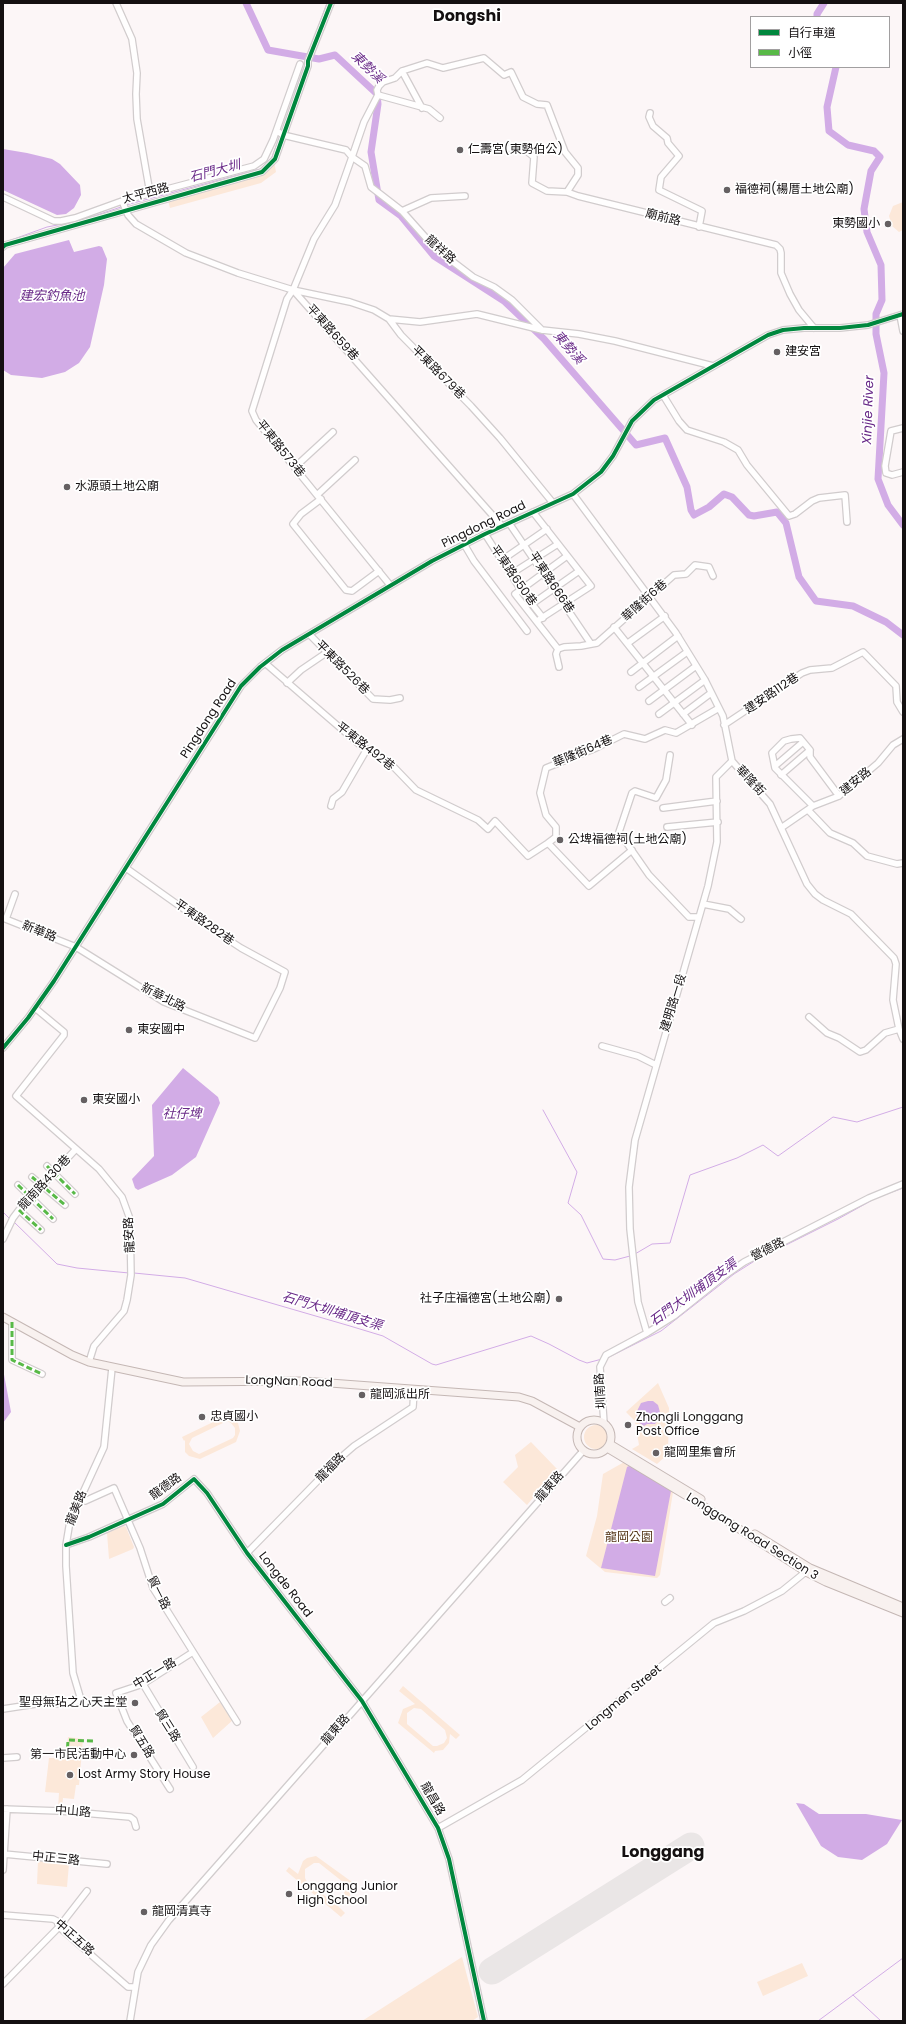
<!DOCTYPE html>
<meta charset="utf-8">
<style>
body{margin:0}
#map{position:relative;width:906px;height:2024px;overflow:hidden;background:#fcf6f7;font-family:Poppins,"Noto Sans TC",sans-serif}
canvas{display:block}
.frame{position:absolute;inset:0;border:4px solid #141011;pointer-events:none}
.legend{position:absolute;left:750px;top:16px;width:140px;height:52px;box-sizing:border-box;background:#fff;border:1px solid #a19fa0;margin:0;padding:5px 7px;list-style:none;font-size:12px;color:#141011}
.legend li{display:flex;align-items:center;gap:8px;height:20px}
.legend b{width:20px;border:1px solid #a19fa0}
</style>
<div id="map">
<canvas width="906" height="2024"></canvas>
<div class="frame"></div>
<ul class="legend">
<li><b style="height:5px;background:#00873e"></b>自行車道</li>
<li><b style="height:5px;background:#58b947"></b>小徑</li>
</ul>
</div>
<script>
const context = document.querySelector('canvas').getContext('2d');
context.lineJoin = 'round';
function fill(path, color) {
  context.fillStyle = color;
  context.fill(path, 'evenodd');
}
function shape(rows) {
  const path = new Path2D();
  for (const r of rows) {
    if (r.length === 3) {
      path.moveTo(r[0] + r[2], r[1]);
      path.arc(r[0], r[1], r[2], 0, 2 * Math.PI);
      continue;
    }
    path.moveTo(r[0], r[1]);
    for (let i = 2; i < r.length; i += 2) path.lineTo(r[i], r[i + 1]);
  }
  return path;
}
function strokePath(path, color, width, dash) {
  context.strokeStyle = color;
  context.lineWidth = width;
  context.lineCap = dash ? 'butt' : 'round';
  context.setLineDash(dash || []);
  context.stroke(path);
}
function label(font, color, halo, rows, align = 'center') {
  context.font = font + ' Poppins,"Noto Sans TC",sans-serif';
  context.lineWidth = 3.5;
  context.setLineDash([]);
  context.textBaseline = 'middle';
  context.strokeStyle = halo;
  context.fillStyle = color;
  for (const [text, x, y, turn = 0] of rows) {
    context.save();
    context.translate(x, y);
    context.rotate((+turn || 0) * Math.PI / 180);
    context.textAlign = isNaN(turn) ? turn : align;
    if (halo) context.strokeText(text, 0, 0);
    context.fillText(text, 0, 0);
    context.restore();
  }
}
const green = shape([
 [274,161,276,172,261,183,170,208,168,200,260,174],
 [903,202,903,230,899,232,892,226,889,216,893,206],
 [658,1383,669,1408,668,1454,657,1464,632,1449,639,1445,635,1421,626,1412],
 [234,1412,235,1416,231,1418,238,1423,240,1431,236,1442,200,1459,189,1456,185,1452,185,1440,184,1441,182,1437],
 [227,1421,231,1423,235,1428,235,1435,233,1438,199,1454,193,1451,189,1444,192,1438],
 [596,1437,12],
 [531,1442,557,1469,527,1505,503,1482,518,1467,515,1455],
 [626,1461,673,1492,660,1575,657,1578,605,1572,586,1556,597,1516,603,1474],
 [124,1526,126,1527,134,1547,133,1549,109,1559,107,1533],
 [403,1686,460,1735,456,1739,450,1734,449,1743,443,1750,435,1751,434,1753,398,1723,403,1709,415,1704,399,1691],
 [414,1708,421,1709,445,1730,447,1738,444,1743,437,1746,433,1746,407,1724,407,1713],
 [220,1702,233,1720,213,1738,201,1717],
 [68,1737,83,1739,79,1785,76,1785,74,1799,63,1798,62,1810,58,1809,59,1793,45,1792,49,1758,65,1758],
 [316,1856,352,1882,352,1888,348,1901,337,1905,345,1913,341,1917,286,1871,289,1867,298,1874,303,1861,307,1858],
 [314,1863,319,1863,343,1882,345,1891,341,1898,333,1900,329,1899,307,1882,305,1878,305,1869],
 [38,1861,69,1864,67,1887,37,1884],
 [462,1957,478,2017,472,2021,362,2021],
 [802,1963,808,1976,763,1996,757,1982]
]);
const water = shape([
 [3,149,27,153,52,159,60,164,80,185,81,195,74,208,66,214,57,215,3,190],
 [69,240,74,252,99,246,102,247,107,259,104,285,90,347,79,363,65,372,42,378,11,375,3,370,3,268,15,254],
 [183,1068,218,1097,220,1103,196,1157,172,1175,138,1190,135,1188,132,1179,154,1156,152,1105],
 [3,1369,11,1412,3,1423],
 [648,1401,653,1401,658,1405,661,1416,655,1424,647,1424,644,1426,638,1422,636,1413,641,1403],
 [631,1465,671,1491,655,1576,601,1568,627,1467],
 [796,1803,804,1804,819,1814,866,1814,902,1820,887,1844,862,1860,838,1857,821,1846]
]);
const stream = shape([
 [312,44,327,3],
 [282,131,306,62],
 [126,205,260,169,272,157,280,136],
 [3,243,47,227,79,221,121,207],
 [543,1110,577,1172,568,1203,581,1215,603,1259,615,1260,630,1256],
 [3,1212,10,1219],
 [14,1222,57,1264,77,1268,129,1273],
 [635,1254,652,1244,670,1243,690,1175,737,1158,763,1145,778,1156,833,1117,857,1122,903,1107],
 [134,1273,185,1278,350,1326,383,1336,432,1364,436,1365,531,1336,549,1344,579,1360,587,1363,602,1359],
 [607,1358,661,1331,734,1274,756,1260,838,1219,876,1198,903,1188],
 [853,1995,881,2021],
 [818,2021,903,1958]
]);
const river = shape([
 [246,3,268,50,319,59,335,55,377,94,378,104,371,152,379,200,401,216,434,256,504,301,544,339,636,445,665,438,687,487,691,510,694,515,709,507,724,494,732,497,749,515,754,516,777,512,786,523,799,577,816,601,853,606,886,622,903,635],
 [817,17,817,14,824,3],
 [836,67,827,107,829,131,848,145,874,151,880,157,871,171,864,209,867,232,881,265,882,300,876,314,876,334,884,373,878,479,888,505,903,525]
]);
const runway = shape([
 [492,1971,691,1846]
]);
const minor = shape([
 [116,3,132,39,137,73,136,94,137,119,150,193],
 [402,71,422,108],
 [378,95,364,122,352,157,365,166,371,187,402,211,435,248,473,277,494,287,512,300,542,330],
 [650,113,649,117,653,126,667,138,668,143,679,156,661,177,659,190,702,211,699,227],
 [440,118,429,109,378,95,377,90,379,86,383,82,395,78,402,71,427,63,443,68,484,58,504,75,511,72,523,97,537,104,547,105,565,152,578,168,578,175,567,192],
 [277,131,283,135,346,150,352,157,335,205,314,239,293,290,287,299,252,411,256,420,390,585],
 [489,147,524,149,534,157,532,183,547,191,567,192,578,196,776,245,780,249,781,253,781,273,790,294,799,310,814,328],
 [3,197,54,221,61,221,75,218,122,201,254,166,264,159,273,140,300,64],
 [122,201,128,215,136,224,186,253,238,273,293,290,350,302,374,310,389,319,401,335,471,406,500,438,553,503],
 [402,211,431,198,465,196],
 [3,247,5,245,262,172,275,159,308,66,308,61,331,3],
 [293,290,502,526],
 [900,315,903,331],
 [389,319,420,322,477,314,542,330,579,334,615,341,713,366],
 [663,395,679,421,687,430,724,442,738,450,747,465,789,516,795,514,812,501,819,498,845,495,847,522],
 [903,428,891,431,885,466,886,473,892,475,903,472],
 [295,467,333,432],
 [573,494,676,633,705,680,723,716,732,761,770,804,807,884,815,894,823,900,851,914,894,958,896,964,893,1000,899,1029,903,1039],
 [317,495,355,460],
 [321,499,301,514,293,524,346,590,352,591,379,571],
 [533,512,591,586,537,621],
 [509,523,591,644],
 [485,534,521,590,543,618],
 [464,544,474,561,527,631],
 [502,560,547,529],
 [511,574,558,544],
 [532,604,579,571],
 [614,627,692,725],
 [309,634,373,699,390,700,400,698],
 [628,643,665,616],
 [558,649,515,594,567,556],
 [265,663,360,745,388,761,416,790,478,820,488,829,495,821,528,856,548,843,589,886,632,850],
 [559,667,556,654,558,649,564,647,581,646,597,643,674,575,686,574,695,565,709,567,713,576],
 [631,672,678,636],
 [287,683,301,670,326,653],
 [639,687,687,652],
 [649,701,696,666],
 [659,714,705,680],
 [683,714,711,693],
 [724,725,802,673,810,670,832,668,863,652,896,686,897,702,903,712],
 [670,755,666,780,656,798,635,791,632,793,619,832,649,875,689,917,699,917],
 [775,766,803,742],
 [781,775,810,750],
 [331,806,333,799,342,792,367,749],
 [813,806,775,768,772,753,784,741,791,739,800,738,810,750,810,757,839,796],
 [663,808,717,801],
 [808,810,830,833,853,843,867,856,897,864,903,863],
 [667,827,718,822],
 [781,828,813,806,839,796,878,763,893,745,903,739],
 [548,843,556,837,556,827,546,815,540,793,546,768,596,748,624,734,645,739,665,730,676,733,719,708],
 [703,904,729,909,741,919],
 [3,918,76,947,164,1002,255,1038,280,988,285,972,241,948,212,929,126,868],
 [6,919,15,894],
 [35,1008,64,1032,64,1035,16,1096,99,1169,122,1197,130,1219,131,1275,127,1300,124,1311,94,1346,89,1362],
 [809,1017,827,1033,839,1038,860,1052,866,1050,885,1033,899,1029],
 [602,1046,638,1056,656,1065],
 [3,1048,28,1018,54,981,241,686,260,667,282,650,432,561,485,534,573,494,601,472,613,456,632,421,654,400,768,335,783,330,804,328,840,328,868,325,903,314],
 [47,1166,75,1194],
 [32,1177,65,1205],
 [18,1185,53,1219],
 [19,1210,41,1230],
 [3,1239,13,1218,19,1210,76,1149],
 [12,1322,12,1360,42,1374],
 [647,1333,638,1302,630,1229,629,1187,635,1140,708,886,717,842,716,777,732,761],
 [604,1423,600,1367,606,1355,647,1333,674,1316,724,1276,744,1262,869,1198,903,1184],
 [79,1499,85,1501,114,1488,140,1548,153,1588,237,1722],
 [66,1545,89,1537,163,1504,194,1479,207,1493,247,1553,362,1701,438,1828,449,1859,484,2021],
 [247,1553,339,1459,354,1446,413,1407,414,1390],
 [665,1602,670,1598],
 [143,1684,193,1767],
 [3,1709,42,1703,66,1704,81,1700,73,1673,66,1566,66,1545,70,1521,104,1447,112,1368],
 [3,1758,17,1757],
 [170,1789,127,1721,116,1693,143,1684,193,1652],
 [3,1809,60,1811,130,1817,134,1820,136,1827],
 [438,1828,522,1780,714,1623,744,1611,782,1591,808,1570],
 [4,1854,107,1864],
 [3,1870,7,1809],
 [3,1915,53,1919,57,1921,59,1927,128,1987,135,1987],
 [3,1984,59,1927,87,1891],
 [130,2021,138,1972,151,1945,169,1920,583,1451]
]);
const major = shape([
 [3,1317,72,1355,89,1362,183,1382,303,1381,519,1397,532,1401,580,1427],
 [594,1437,17],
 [610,1444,701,1499],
 [607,1448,705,1507,806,1572,826,1582,903,1613],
 [755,1534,810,1568,903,1607]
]);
const quiet = shape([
 [47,1166,75,1194],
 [32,1177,65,1205],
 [18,1185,53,1219],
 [19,1210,41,1230],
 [12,1322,12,1360,42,1374],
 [67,1757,68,1740,93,1741]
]);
const cycleway = shape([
 [3,247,5,245,262,172,275,159,308,66,308,61,331,3],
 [3,1048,28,1018,54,981,241,686,260,667,282,650,432,561,485,534,573,494,601,472,613,456,632,421,654,400,768,335,783,330,804,328,840,328,868,325,903,314],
 [66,1545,89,1537,163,1504,194,1479,207,1493,247,1553,362,1701,438,1828,449,1859,484,2021]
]);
const markers = [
 [460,150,4,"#656062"],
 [727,190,4,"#656062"],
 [888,224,4,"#656062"],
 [777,352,4,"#656062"],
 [67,487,4,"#656062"],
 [560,840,4,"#656062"],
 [129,1030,4,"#656062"],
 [84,1100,4,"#656062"],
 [559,1299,4,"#656062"],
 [362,1395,4,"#656062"],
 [202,1417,4,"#656062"],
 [628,1425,4,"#656062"],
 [656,1453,4,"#656062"],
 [135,1703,4,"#656062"],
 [134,1755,4,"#656062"],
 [70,1775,4,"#656062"],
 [289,1894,4,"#656062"],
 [144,1912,4,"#656062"]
];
const poiNames = [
 ["仁壽宮(東勢伯公)",468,150],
 ["福德祠(楊厝土地公廟)",735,190],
 ["東勢國小",880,224,"right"],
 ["建安宮",785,352],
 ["水源頭土地公廟",75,487],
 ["公埤福德祠(土地公廟)",568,840],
 ["東安國中",137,1030],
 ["東安國小",92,1100],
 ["社子庄福德宮(土地公廟)",551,1299,"right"],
 ["龍岡派出所",370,1395],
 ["忠貞國小",210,1417],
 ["Zhongli Longgang",636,1418],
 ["Post Office",636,1432],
 ["龍岡里集會所",664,1453],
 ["聖母無玷之心天主堂",127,1703,"right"],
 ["第一市民活動中心",126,1755,"right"],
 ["Lost Army Story House",78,1775],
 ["Longgang Junior",297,1887],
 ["High School",297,1901],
 ["龍岡清真寺",152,1912]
];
const streetNames = [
 ["太平西路",146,194,-15],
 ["廟前路",663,218,14],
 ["龍祥路",440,250,42],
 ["平東路659巷",332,333,48],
 ["平東路679巷",438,373,45],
 ["平東路573巷",280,449,51],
 ["Pingdong Road",484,525,-26],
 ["平東路650巷",513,576,55],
 ["平東路666巷",551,583,56],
 ["華隆街6巷",645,601,-42],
 ["平東路526巷",342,668,45],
 ["建安路112巷",772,694,-34],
 ["Pingdong Road",209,719,-57],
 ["平東路492巷",365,747,38],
 ["華隆街64巷",583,752,-23],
 ["華隆街",750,781,47],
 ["建安路",856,782,-39],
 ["平東路282巷",204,923,35],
 ["新華路",39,932,22],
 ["新華北路",163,998,27],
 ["建明路一段",674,1003,-73],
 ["龍南路430巷",45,1183,-47],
 ["龍安路",130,1235,-93],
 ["營德路",768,1250,-27],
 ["LongNan Road",289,1382,2],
 ["圳南路",601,1391,-94],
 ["龍福路",331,1468,-45],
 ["龍德路",166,1487,-36],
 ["龍東路",550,1487,-49],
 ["龍美路",77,1508,-69],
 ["Longgang Road Section 3",752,1537,32],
 ["Longde Road",285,1585,52],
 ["貿一路",158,1593,63],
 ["中正一路",155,1674,-31],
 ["Longmen Street",624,1698,-40],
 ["貿三路",167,1726,58],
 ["龍東路",336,1730,-49],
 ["貿五路",141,1742,58],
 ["龍昌路",432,1799,60],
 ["中山路",73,1812,4],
 ["中正三路",56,1859,6],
 ["中正五路",74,1938,42]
];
const parkNames = [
 ["龍岡公園",629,1538]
];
const waterNames = [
 ["東勢溪",367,68,44],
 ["石門大圳",215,172,-15],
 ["建宏釣魚池",52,297],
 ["東勢溪",568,348,49],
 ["Xinjie River",869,410,-88],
 ["社仔埤",182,1115],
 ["石門大圳埔頂支渠",694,1293,-36],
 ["石門大圳埔頂支渠",332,1312,17]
];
const districtNames = [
 ["Dongshi",467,17],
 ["Longgang",663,1853]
];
fill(green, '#fce8d9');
fill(water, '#d2ace6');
strokePath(stream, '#d2ace6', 1);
strokePath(river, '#d2ace6', 7);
strokePath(runway, '#eae6e6', 27);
strokePath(minor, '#d1cccd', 8);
strokePath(major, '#c4b7b4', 9);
strokePath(minor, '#fffefe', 5.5);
strokePath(major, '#f8f1ef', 7);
strokePath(quiet, '#58b947', 3, [6, 3]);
strokePath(cycleway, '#00873e', 4);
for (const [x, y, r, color] of markers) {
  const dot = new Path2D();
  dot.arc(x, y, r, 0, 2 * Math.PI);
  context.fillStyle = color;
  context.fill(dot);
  strokePath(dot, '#fff', 1.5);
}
label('12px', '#141011', '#fff', poiNames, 'left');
label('12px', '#141011', '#fff', streetNames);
label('12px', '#523314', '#fff', parkNames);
label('italic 13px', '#682887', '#fff', waterNames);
label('bold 16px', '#141011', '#fff', districtNames);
</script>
